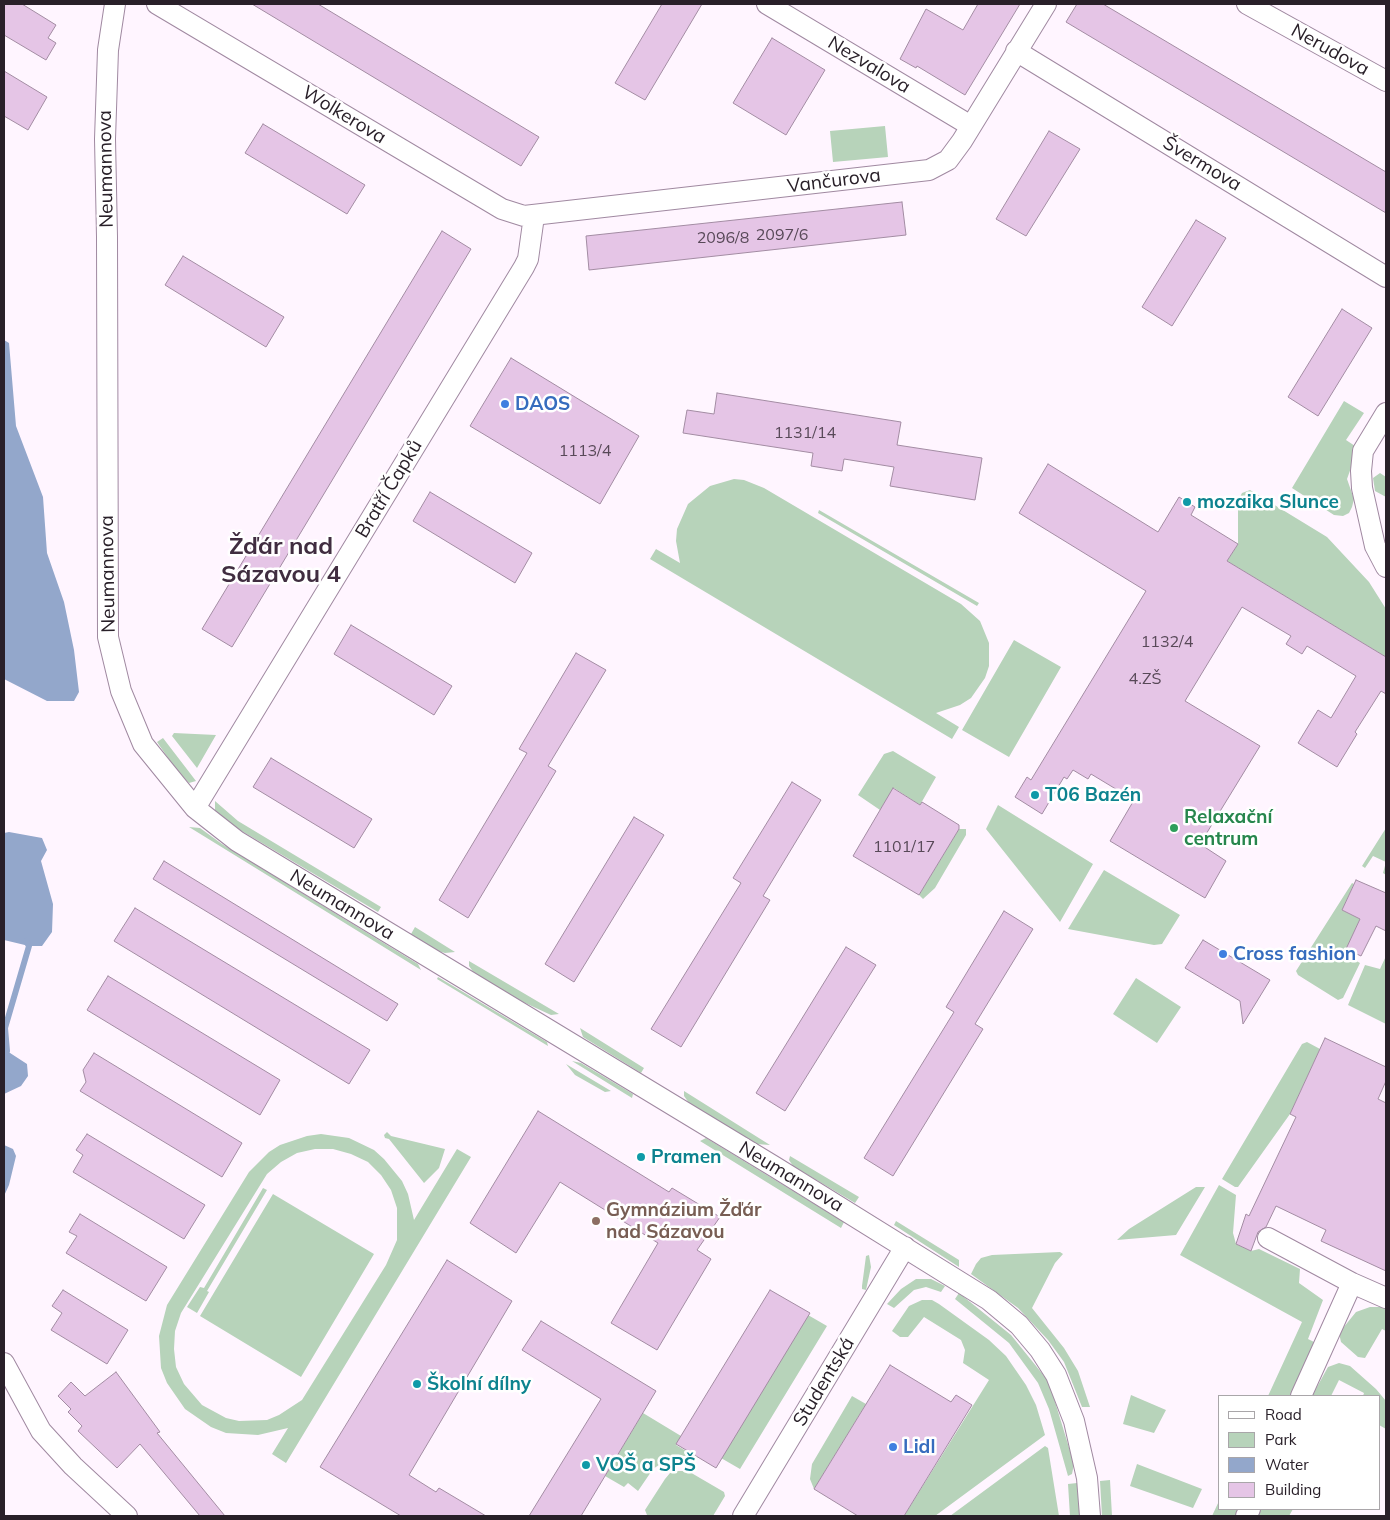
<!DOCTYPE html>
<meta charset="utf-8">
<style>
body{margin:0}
#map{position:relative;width:1390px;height:1520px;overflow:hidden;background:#fff5ff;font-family:Mulish,sans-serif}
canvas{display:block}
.frame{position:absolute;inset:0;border:5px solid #292029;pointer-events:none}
.legend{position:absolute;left:1218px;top:1395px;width:162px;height:115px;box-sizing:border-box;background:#fff;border:1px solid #a9a6a9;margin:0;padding:6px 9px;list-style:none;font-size:15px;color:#292029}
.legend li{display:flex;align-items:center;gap:10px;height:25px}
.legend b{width:25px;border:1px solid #a9a6a9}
</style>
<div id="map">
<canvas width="1390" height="1520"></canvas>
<div class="frame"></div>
<ul class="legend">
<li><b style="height:6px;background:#fff"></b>Road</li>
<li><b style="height:14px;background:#b7d3ba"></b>Park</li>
<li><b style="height:14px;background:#93a7cb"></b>Water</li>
<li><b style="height:14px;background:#e5c5e6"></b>Building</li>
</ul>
</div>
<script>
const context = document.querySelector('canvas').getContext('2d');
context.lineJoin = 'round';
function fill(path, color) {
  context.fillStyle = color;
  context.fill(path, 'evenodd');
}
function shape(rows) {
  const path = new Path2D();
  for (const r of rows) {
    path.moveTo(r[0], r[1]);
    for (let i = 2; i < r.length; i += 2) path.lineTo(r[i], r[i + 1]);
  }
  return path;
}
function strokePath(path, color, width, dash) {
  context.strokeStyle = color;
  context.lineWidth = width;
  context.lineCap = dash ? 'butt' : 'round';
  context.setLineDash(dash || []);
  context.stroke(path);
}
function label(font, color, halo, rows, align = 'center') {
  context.font = font + ' Mulish,sans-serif';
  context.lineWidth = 5;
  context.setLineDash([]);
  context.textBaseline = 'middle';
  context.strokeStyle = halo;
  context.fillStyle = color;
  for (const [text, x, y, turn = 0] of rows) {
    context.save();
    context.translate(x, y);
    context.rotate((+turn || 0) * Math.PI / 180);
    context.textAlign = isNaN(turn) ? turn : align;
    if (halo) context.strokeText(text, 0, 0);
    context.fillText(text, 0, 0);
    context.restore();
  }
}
const green = shape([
 [885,126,888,157,833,162,830,131],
 [1344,401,1364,413,1346,440,1358,448,1347,479,1354,499,1352,507,1349,513,1343,516,1334,515,1292,488],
 [1380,473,1386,477,1386,497,1375,491,1373,478],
 [734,479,744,480,764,488,961,604,980,621,989,643,989,666,985,678,971,698,960,705,936,713,959,727,952,739,650,559,656,549,680,563,676,541,677,529,688,504,710,486],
 [1250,490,1327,537,1369,582,1386,609,1386,657,1227,561,1238,544,1238,501,1242,493],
 [819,510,979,603,977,606,818,513],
 [1014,640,1061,667,1009,757,962,730],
 [174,733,216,735,197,768,172,736],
 [163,738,196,781,189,783,175,768,157,742],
 [893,751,936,777,920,805,894,788,880,810,858,795,884,754],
 [215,801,238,821,381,907,378,912,235,827,215,811],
 [998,805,1093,864,1060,922,986,829],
 [189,827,200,828,222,844,418,964,421,970],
 [1386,828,1386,875,1383,873,1386,862,1373,856,1365,868,1362,866],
 [959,829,966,829,966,835,935,888,923,899,919,895],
 [1104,870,1180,915,1162,944,1154,945,1068,929],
 [1352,883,1354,884,1342,910,1360,919,1344,954,1360,963,1343,998,1338,1000,1298,975,1296,971],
 [415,927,455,952,445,953,438,951,411,934],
 [1386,956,1386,1024,1348,1005,1365,965,1380,969],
 [469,961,559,1014,551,1015,523,1002,474,973,469,966],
 [438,977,547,1042,548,1046,437,979],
 [1136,978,1181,1007,1157,1043,1113,1014],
 [580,1028,644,1068,641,1073,583,1037],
 [1307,1042,1320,1049,1290,1114,1238,1187,1235,1187,1222,1179,1302,1044],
 [572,1061,581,1063,633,1094,632,1098],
 [566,1064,611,1091,605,1092,575,1075],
 [684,1091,770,1145,756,1144,689,1103,684,1096],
 [387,1132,391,1136,445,1149,439,1168,424,1183,389,1139,385,1138,384,1135],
 [321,1134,349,1138,374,1150,384,1159,402,1181,408,1194,414,1220,457,1149,471,1157,286,1463,272,1454,288,1428,258,1435,226,1433,211,1427,185,1409,167,1383,161,1368,159,1336,167,1305,249,1172,269,1152,280,1145,307,1136],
 [315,1149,333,1149,351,1154,368,1162,381,1175,391,1190,397,1208,397,1240,386,1265,302,1400,279,1415,267,1420,239,1421,226,1418,202,1405,184,1384,176,1367,174,1349,175,1331,181,1313,267,1174,281,1162,297,1153],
 [706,1138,844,1222,841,1228,700,1141],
 [790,1156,859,1197,855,1203,793,1166,789,1160],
 [1219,1185,1236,1195,1233,1233,1236,1244,1251,1251,1259,1249,1300,1269,1299,1283,1323,1300,1308,1339,1316,1343,1292,1396,1268,1396,1302,1322,1180,1255],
 [1196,1187,1205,1187,1176,1235,1117,1240,1129,1229],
 [263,1188,267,1190,207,1291,209,1292,197,1313,187,1307,200,1287,204,1288],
 [273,1194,374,1254,301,1377,200,1316],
 [896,1221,959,1260,959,1267,894,1225],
 [1060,1252,1063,1254,1055,1263,1032,1308,1064,1348,1078,1371,1090,1407,1082,1407,1064,1362,1048,1340,1018,1308,971,1274,976,1264,981,1258,992,1255],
 [869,1255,871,1267,866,1290,862,1289,862,1286,866,1256],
 [916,1279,931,1279,945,1286,941,1292,926,1287,914,1290,894,1308,887,1304,901,1289],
 [959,1293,1011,1335,1049,1382,1074,1464,1072,1474,1068,1476,1049,1409,1038,1383,1009,1343,955,1299],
 [922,1300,932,1300,939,1304,989,1340,1006,1356,1026,1385,1036,1405,1045,1435,935,1516,904,1516,989,1380,963,1363,965,1350,961,1340,924,1317,908,1337,900,1337,892,1331,909,1306],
 [1370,1307,1386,1307,1386,1331,1382,1329,1365,1358,1358,1357,1341,1342,1339,1333,1356,1312],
 [808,1315,827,1326,740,1469,721,1458],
 [1339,1363,1350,1366,1376,1389,1386,1401,1386,1429,1379,1425,1379,1396,1363,1396,1364,1393,1339,1380,1331,1396,1312,1396,1328,1367],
 [1131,1395,1166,1410,1154,1433,1123,1424],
 [852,1396,866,1404,814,1489,810,1479,812,1464],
 [643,1413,681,1436,676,1445,698,1458,678,1455,669,1458,653,1469,638,1491,628,1483,624,1487,605,1476],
 [1045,1446,1048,1448,1059,1516,950,1516],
 [1137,1464,1202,1489,1193,1508,1130,1486],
 [676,1471,688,1471,724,1492,725,1496,713,1516,647,1515,645,1510,665,1479,670,1473],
 [1110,1480,1112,1516,1102,1516,1100,1481],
 [1077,1483,1080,1516,1070,1516,1068,1484],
 [1219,1501,1219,1509,1240,1509,1236,1516,1212,1516],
 [1260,1509,1293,1509,1289,1516,1256,1516]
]);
const water = shape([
 [4,340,9,343,16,426,43,497,47,553,64,602,74,650,79,692,74,701,47,701,4,679],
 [9,832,42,838,47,850,41,861,53,904,52,932,42,946,29,946,4,940,4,833],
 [7,1051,27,1064,28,1076,21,1086,4,1094,4,1052],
 [4,1145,13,1149,16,1156,9,1185,4,1196]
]);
const stream = shape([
 [4,1057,7,1051,5,1028,29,946,26,941]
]);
const building = shape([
 [4,4,22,4,56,25,48,38,56,43,46,60,4,35,4,4],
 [252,4,318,4,539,137,521,166,252,4],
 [662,4,702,4,645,100,615,83,662,4],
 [978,4,1020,4,965,95,917,66,916,68,900,59,926,9,963,30,978,4],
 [1077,4,1103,4,1386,172,1386,213,1066,22,1077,4],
 [772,38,825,70,786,135,733,103,772,38],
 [4,71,47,97,28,130,4,116,4,71],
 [263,124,365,185,347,214,245,153,263,124],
 [1049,131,1080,149,1026,236,996,219,1049,131],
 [902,202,906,235,589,270,586,236,902,202],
 [1196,220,1226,238,1172,326,1142,307,1196,220],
 [442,231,471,249,232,647,202,629,442,231],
 [183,256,284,317,266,347,165,285,183,256],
 [1342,309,1372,328,1318,416,1288,397,1342,309],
 [511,358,639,436,600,504,470,426,511,358],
 [717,393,901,422,897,445,982,458,975,500,890,486,894,467,844,459,842,471,811,466,813,453,683,433,687,410,714,414,717,393],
 [1048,464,1158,532,1179,497,1195,507,1191,515,1238,544,1227,561,1386,657,1386,694,1381,691,1355,732,1357,734,1337,767,1298,743,1318,710,1331,718,1356,676,1307,646,1302,654,1286,644,1291,636,1242,607,1185,701,1260,746,1200,844,1226,861,1205,898,1110,841,1134,800,1091,774,1088,779,1073,770,1067,779,1064,777,1042,814,1015,797,1027,777,1031,780,1146,591,1019,513,1048,464],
 [430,492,532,553,515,583,413,521,430,492],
 [351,625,452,686,434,715,334,654,351,625],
 [576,653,606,670,548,766,556,771,468,918,439,900,527,753,519,749,576,653],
 [271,758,372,819,354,848,253,787,271,758],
 [792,782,821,800,763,896,770,900,681,1047,651,1029,741,883,733,878,792,782],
 [893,788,920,805,922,802,959,825,959,829,919,895,853,856,893,788],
 [634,817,664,835,574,982,545,964,634,817],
 [164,861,398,1004,387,1021,153,879,164,861],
 [1356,880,1386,893,1386,931,1376,926,1361,956,1346,949,1360,919,1342,910,1356,880],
 [135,908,370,1050,349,1084,114,941,135,908],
 [1004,911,1033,929,975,1024,983,1029,893,1176,864,1158,954,1012,946,1007,1004,911],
 [1203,940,1270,980,1243,1024,1240,1001,1185,968,1203,940],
 [846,947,876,965,785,1111,756,1093,846,947],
 [108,976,280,1080,260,1115,87,1010,108,976],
 [1325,1038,1386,1067,1386,1081,1378,1099,1386,1103,1386,1271,1321,1241,1326,1230,1276,1206,1266,1227,1258,1232,1251,1251,1236,1244,1246,1214,1249,1216,1296,1117,1290,1114,1325,1038],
 [94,1053,242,1143,222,1177,80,1091,86,1082,83,1070,94,1053],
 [538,1111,669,1192,672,1188,720,1217,697,1250,711,1259,657,1350,611,1323,658,1243,560,1182,516,1253,470,1223,538,1111],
 [87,1134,205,1205,184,1239,73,1172,83,1155,76,1150,87,1134],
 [80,1214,167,1267,146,1301,66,1253,77,1236,69,1232,80,1214],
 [447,1260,512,1301,409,1475,436,1492,439,1488,486,1516,401,1516,320,1467,447,1260],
 [63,1290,128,1330,107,1364,51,1330,62,1313,52,1306,63,1290],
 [770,1290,810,1313,716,1468,676,1444,770,1290],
 [541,1321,656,1391,581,1516,529,1516,601,1399,522,1350,541,1321],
 [890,1365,951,1402,956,1395,972,1405,904,1516,858,1516,814,1489,890,1365],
 [116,1372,160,1432,157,1433,225,1516,200,1516,140,1444,117,1468,78,1431,82,1426,68,1412,71,1409,58,1396,71,1382,85,1396,116,1372]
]);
const minor = shape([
 [115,4,108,50,105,139,107,237,108,637,121,691,143,744,195,808,237,841,775,1167,989,1300,1019,1325,1040,1350,1056,1375,1074,1421,1087,1478,1090,1516],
 [157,4,502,209,524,216,929,170,948,160,962,141,1046,4],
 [767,4,971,126],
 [1247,4,1386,81],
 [1016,51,1386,277],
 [1386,413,1363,451,1361,471,1362,488,1375,546,1386,567],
 [195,808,524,267,528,259,534,216],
 [1268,1238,1352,1283,1386,1298],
 [4,1363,41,1431,73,1466,127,1516],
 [1301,1396,1352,1283],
 [743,1516,905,1247],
 [1246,1516,1250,1509]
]);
const markers = [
 [505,404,5,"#3f7fe0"],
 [1187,502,5,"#0f9aa8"],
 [1035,795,5,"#0f9aa8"],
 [1174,828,5,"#2e9e5b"],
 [1223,954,5,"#3f7fe0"],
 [641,1157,5,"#0f9aa8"],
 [596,1221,5,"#8d6e63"],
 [417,1384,5,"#0f9aa8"],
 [893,1447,5,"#3f7fe0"],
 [586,1465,5,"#0f9aa8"]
];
const numberNames = [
 ["2097/6",782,235],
 ["2096/8",723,238],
 ["1131/14",805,433],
 ["1113/4",585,451],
 ["1132/4",1167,642],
 ["4.ZŠ",1145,679],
 ["1101/17",904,847]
];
const streetNames = [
 ["Nerudova",1330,50,29],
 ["Nezvalova",869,65,31],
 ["Wolkerova",344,115,31],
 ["Švermova",1202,164,31],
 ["Neumannova",106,169,-91],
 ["Vančurova",834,181,-7],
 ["Bratří Čapků",389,489,-59],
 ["Neumannova",108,574,-91],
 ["Neumannova",342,905,31],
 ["Neumannova",791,1177,31],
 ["Studentská",824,1382,-59]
];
const shopNames = [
 ["DAOS",515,404],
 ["Cross fashion",1233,954],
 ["Lidl",903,1447]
];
const cultureNames = [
 ["mozaika Slunce",1197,502],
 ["T06 Bazén",1045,795],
 ["Pramen",651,1157],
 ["Školní dílny",427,1384],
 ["VOŠ a SPŠ",596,1465]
];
const leisureNames = [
 ["Relaxační",1184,817],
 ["centrum",1184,839]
];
const educationNames = [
 ["Gymnázium Žďár",606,1210],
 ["nad Sázavou",606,1232]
];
const districtNames = [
 ["Žďár nad",281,547],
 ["Sázavou 4",281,575]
];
fill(green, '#b7d3ba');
fill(water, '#93a7cb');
strokePath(stream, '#93a7cb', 6);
fill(building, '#e5c5e6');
strokePath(building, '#a38ca3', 1);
strokePath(minor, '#a089a1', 22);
strokePath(minor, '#fff', 20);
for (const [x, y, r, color] of markers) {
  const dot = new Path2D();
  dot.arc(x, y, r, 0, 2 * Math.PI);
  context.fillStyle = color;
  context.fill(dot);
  strokePath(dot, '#fff', 2);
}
label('16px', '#584958', null, numberNames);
label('19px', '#292029', '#fff', streetNames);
label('bold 19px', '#366cbe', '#fff', shopNames, 'left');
label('bold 19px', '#0d838f', '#fff', cultureNames, 'left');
label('bold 19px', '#27864d', '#fff', leisureNames, 'left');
label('bold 19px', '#785e54', '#fff', educationNames, 'left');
label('bold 24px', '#402d40', '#fff', districtNames);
</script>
